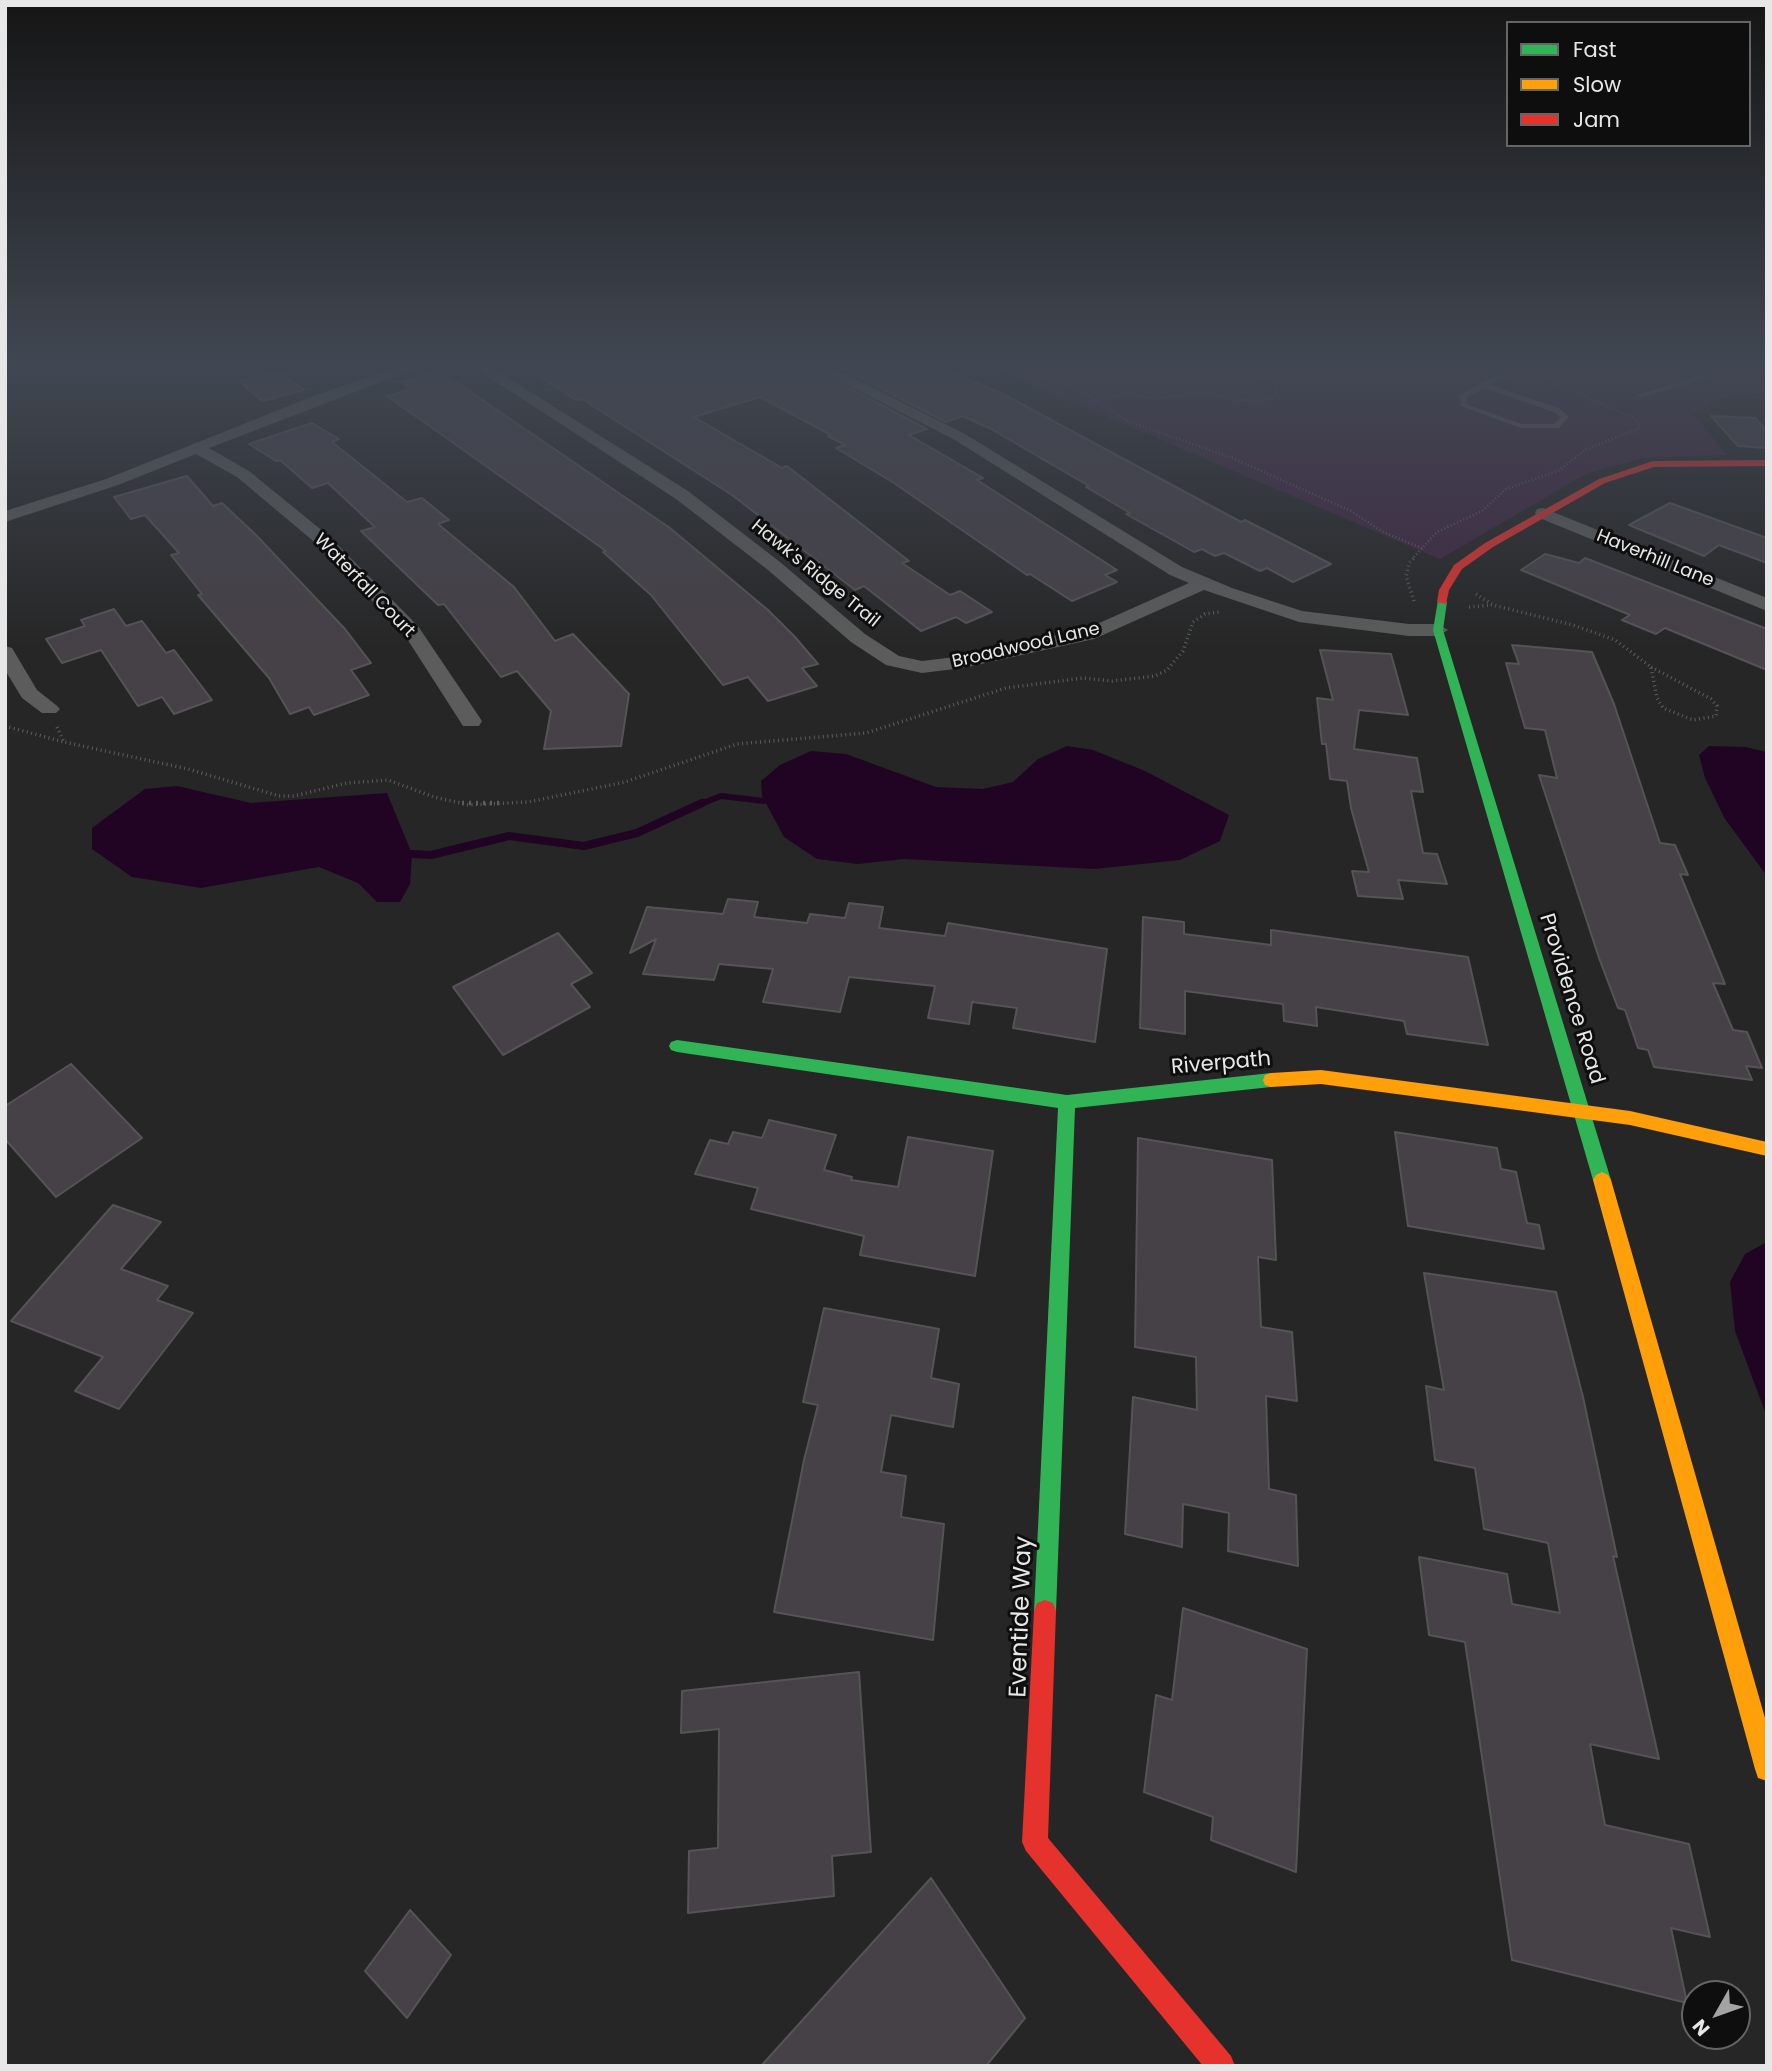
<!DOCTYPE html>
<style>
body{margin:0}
#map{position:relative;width:1772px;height:2071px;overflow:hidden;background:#262626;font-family:Poppins,sans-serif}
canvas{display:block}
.frame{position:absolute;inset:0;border:7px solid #e8e7e8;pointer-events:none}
.legend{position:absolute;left:1506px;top:21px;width:245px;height:126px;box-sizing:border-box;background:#0f0e0f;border:2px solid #666566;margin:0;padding:9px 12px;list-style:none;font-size:21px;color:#e8e7e8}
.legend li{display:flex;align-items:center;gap:14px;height:35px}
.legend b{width:35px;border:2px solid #666566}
.north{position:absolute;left:1681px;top:1980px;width:70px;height:70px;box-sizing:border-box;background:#0f0e0f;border:2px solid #666566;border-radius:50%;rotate:230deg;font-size:19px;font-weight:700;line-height:28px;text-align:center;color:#e8e7e8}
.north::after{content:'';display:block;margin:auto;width:24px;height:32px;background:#a4a3a4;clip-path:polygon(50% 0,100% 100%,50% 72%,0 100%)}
</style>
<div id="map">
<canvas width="1772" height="2071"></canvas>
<div class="frame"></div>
<ul class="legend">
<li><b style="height:9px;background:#30b455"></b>Fast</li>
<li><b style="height:9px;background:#ff9f0a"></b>Slow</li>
<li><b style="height:9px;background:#e5322d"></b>Jam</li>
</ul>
<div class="north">N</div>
</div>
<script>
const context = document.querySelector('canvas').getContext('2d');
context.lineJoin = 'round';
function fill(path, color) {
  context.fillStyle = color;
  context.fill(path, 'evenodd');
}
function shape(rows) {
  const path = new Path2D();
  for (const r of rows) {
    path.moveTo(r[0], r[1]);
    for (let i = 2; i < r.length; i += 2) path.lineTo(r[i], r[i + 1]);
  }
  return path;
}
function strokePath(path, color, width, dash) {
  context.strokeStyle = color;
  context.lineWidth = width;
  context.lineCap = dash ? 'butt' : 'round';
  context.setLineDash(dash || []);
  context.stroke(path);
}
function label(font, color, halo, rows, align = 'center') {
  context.font = font + ' Poppins,sans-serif';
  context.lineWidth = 6;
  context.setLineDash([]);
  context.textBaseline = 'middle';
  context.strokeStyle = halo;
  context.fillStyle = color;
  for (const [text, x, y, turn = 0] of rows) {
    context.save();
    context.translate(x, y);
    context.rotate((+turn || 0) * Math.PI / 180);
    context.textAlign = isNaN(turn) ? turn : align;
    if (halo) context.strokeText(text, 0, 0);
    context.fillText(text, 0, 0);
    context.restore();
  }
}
const green = shape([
 [1767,364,1767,392,1718,399,1693,414,1727,455,1643,458,1586,474,1440,559,985,365]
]);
const water = shape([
 [1067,746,1093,750,1145,771,1229,815,1220,841,1180,860,1094,869,904,859,858,864,817,859,784,837,762,796,761,781,780,765,811,751,846,754,936,787,983,789,1013,782,1038,759],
 [1709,746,1745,747,1767,752,1767,876,1725,819,1705,778,1699,755],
 [177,786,251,803,387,793,412,854,410,884,400,902,377,902,358,883,319,867,201,888,132,877,92,849,92,828,145,789],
 [1767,1242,1767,1417,1735,1331,1730,1282,1745,1254]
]);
const streamFar1 = shape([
 [698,805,721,796,764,801]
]);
const stream = shape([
 [412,854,431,855,509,836,584,846,637,833,702,803]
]);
const building = shape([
 [519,364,804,364,927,429,909,435,983,478,977,480,1117,570,1105,575,1117,582,1072,601,1030,574,1027,575,894,483,836,448,845,445,828,436,831,435,760,397,694,417,782,468,787,466,909,561,902,563,950,595,960,591,992,612,966,623,956,617,921,631,864,586,855,590,732,495,582,399,576,400,519,364],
 [833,364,933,364,1003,394,1241,522,1245,520,1331,564,1293,582,1267,568,1260,571,1224,553,1215,556,1202,549,1194,552,1126,514,1130,513,1086,487,1089,486,991,429,963,416,946,422,833,364],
 [280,371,304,390,262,401,239,381,280,371],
 [431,374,437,377,445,375,468,390,670,528,768,610,795,637,818,664,802,668,817,686,768,701,748,677,723,685,651,595,603,552,606,551,387,396,412,389,401,382,431,374],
 [1711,416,1755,418,1767,431,1767,448,1738,446,1711,416],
 [312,423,339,439,332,442,407,502,422,498,449,520,438,524,514,587,555,641,573,634,629,694,621,746,544,749,551,711,517,671,501,677,444,604,438,605,361,531,375,527,328,483,312,488,280,460,276,461,249,444,312,423],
 [187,476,213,506,222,503,256,535,345,629,371,663,351,670,369,695,314,715,309,707,290,714,269,678,198,595,202,594,171,555,179,553,145,515,131,519,114,497,187,476],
 [1670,503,1767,538,1767,563,1719,545,1704,556,1629,525,1670,503],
 [1545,554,1579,563,1585,558,1767,629,1767,670,1665,628,1656,634,1622,620,1630,615,1521,570,1545,554],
 [114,609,126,626,142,621,166,653,174,650,212,700,174,714,162,697,138,706,101,650,62,663,46,639,85,626,81,620,114,609],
 [1512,645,1592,652,1614,704,1660,843,1675,845,1688,875,1680,874,1725,984,1713,983,1733,1030,1747,1032,1762,1068,1746,1066,1752,1080,1654,1067,1648,1050,1638,1048,1625,1010,1618,1008,1599,958,1539,775,1557,778,1545,730,1525,728,1506,663,1519,664,1512,645],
 [1320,650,1391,654,1408,715,1359,710,1354,749,1417,758,1423,792,1411,791,1423,853,1437,854,1447,884,1398,880,1403,899,1358,896,1352,871,1369,872,1351,808,1347,781,1330,779,1326,744,1322,744,1317,698,1333,700,1320,650],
 [728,899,758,902,754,917,807,923,810,914,845,918,849,903,883,907,879,928,945,936,948,923,1107,949,1095,1042,1013,1028,1017,1008,972,1002,969,1024,928,1018,935,986,849,977,840,1012,763,1002,773,969,719,964,714,980,643,974,656,939,630,953,647,907,723,914,728,899],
 [1143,917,1184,922,1184,934,1271,945,1271,930,1468,957,1488,1045,1407,1034,1404,1021,1316,1007,1317,1026,1284,1021,1283,1004,1185,991,1185,1034,1140,1028,1143,917],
 [558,933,592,973,571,984,590,1007,503,1055,453,987,558,933],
 [71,1064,142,1138,56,1197,5,1139,5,1106,71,1064],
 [769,1120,836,1135,824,1170,852,1177,851,1180,898,1187,908,1137,993,1151,975,1276,860,1255,864,1236,751,1209,758,1188,695,1174,710,1140,728,1144,733,1132,762,1138,769,1120],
 [1395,1132,1497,1148,1501,1169,1516,1172,1527,1223,1539,1225,1544,1249,1408,1226,1395,1132],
 [1138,1138,1272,1160,1276,1260,1258,1257,1261,1327,1292,1332,1297,1401,1266,1396,1269,1489,1296,1495,1298,1566,1228,1551,1229,1513,1183,1504,1182,1547,1125,1534,1133,1397,1197,1410,1196,1357,1135,1347,1138,1138],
 [113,1205,161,1222,121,1269,168,1286,157,1300,193,1313,119,1409,75,1391,103,1357,11,1321,113,1205],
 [1424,1273,1556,1292,1583,1397,1617,1557,1613,1556,1659,1759,1590,1744,1605,1825,1689,1844,1710,1937,1671,1928,1687,2003,1512,1960,1465,1642,1429,1635,1419,1557,1507,1574,1512,1604,1560,1613,1548,1543,1484,1529,1475,1468,1435,1460,1426,1386,1444,1390,1424,1273],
 [824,1308,939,1329,931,1378,959,1384,953,1427,891,1415,881,1472,906,1476,901,1517,944,1524,933,1640,774,1612,804,1460,818,1405,803,1402,824,1308],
 [1183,1608,1307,1649,1296,1872,1211,1840,1213,1817,1144,1792,1156,1695,1172,1700,1183,1608],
 [859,1672,871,1852,832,1856,834,1896,688,1913,689,1851,718,1848,719,1729,681,1733,682,1691,859,1672],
 [931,1878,1025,2018,986,2066,761,2066,931,1878],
 [410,1910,451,1955,407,2018,365,1971,410,1910]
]);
const pathFar2 = shape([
 [1007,364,1076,388,1128,421,1232,458,1351,511,1383,532,1424,549],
 [1099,400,1128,393,1156,399,1199,393,1241,400,1271,399,1277,392,1277,383,1237,364],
 [1414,557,1437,532,1482,511,1506,489,1558,471,1585,450,1639,428,1639,423,1632,417,1556,384,1549,377,1565,364]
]);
const pathFar1 = shape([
 [1476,594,1493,605,1573,625,1615,640,1651,667],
 [1414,601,1406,576,1409,563,1416,556],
 [1469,607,1492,605],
 [1651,667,1711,699,1717,706,1716,716,1693,720,1663,708,1657,698,1651,667],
 [5,726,64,742],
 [57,727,64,742,188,769,279,796,294,796,347,783,388,780,434,797,469,805,528,802,625,782,737,744,866,733,1006,688,1083,678,1112,681,1155,676,1167,670,1183,651,1193,622,1205,614,1220,612]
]);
const path = shape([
 [462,803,502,803]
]);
const lane = shape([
 [1520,364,1529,364,1490,385,1559,408,1569,417,1559,428,1521,428,1461,406,1459,395,1520,364],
 [1485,388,1553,412,1561,417,1554,424,1522,424,1468,405,1466,398,1485,388],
 [1741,364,1753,364,1643,397,1636,395,1741,364]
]);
const street = shape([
 [406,364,428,364,209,448,249,471,330,537,418,626,482,721,479,726,463,726,404,634,318,545,237,477,196,454,118,485,5,522,5,511,106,479,316,395,406,364],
 [469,364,486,364,688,491,780,562,865,634,899,656,922,661,963,656,1088,628,1189,583,1170,575,955,440,807,364,826,364,965,434,1182,567,1232,588,1302,611,1409,624,1438,624,1448,630,1438,636,1409,636,1299,622,1204,590,1094,639,963,668,922,673,886,665,851,642,768,570,676,499,469,364],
 [1543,508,1767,598,1767,611,1537,517,1535,513,1537,509,1543,508],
 [5,646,12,648,37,690,56,705,60,709,56,713,42,713,22,698,5,670,5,646]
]);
const fast = shape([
 [1438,600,1447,602,1443,630,1611,1180,1608,1185,1602,1188,1596,1185,1593,1180,1433,630,1438,600],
 [677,1040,1067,1095,1271,1073,1277,1075,1279,1080,1277,1085,1271,1087,1075,1108,1056,1611,1053,1619,1045,1622,1037,1619,1034,1611,1058,1108,677,1052,671,1050,669,1046,671,1042,677,1040]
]);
const slow = shape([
 [1321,1070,1630,1111,1767,1142,1767,1156,1630,1125,1321,1084,1271,1087,1265,1085,1263,1080,1265,1075,1271,1073,1321,1070],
 [1602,1172,1608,1175,1611,1180,1767,1725,1767,1781,1758,1778,1755,1769,1593,1180,1596,1175,1602,1172]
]);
const jam = shape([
 [1767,460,1767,466,1654,467,1605,483,1493,547,1462,569,1449,590,1446,604,1437,602,1439,590,1454,565,1485,543,1599,479,1653,461,1767,460],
 [1045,1600,1053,1603,1056,1611,1048,1838,1231,2056,1235,2066,1203,2066,1026,1851,1022,1842,1034,1611,1037,1603,1045,1600]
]);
const farStreetnames = [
 ["Haverhill Lane",1655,559,22],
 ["Hawk's Ridge Trail",815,574,39],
 ["Waterfall Court",364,586,46],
 ["Broadwood Lane",1026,646,-13]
];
const streetNames = [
 ["Providence Road",1571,999,73],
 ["Riverpath",1221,1064,-5]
];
const nearStreetnames = [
 ["Eventide Way",1022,1617,-88]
];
fill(green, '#3f2641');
fill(water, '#210423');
strokePath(streamFar1, '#210423', 6);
strokePath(stream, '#210423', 8);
fill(building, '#464047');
strokePath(building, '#555455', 2);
strokePath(pathFar2, '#5d5d5d', 2.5, [1, 2.5]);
strokePath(pathFar1, '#5d5d5d', 3.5, [1, 3.5]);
strokePath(path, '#5d5d5d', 4.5, [2, 5]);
fill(lane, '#5b5c5b');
fill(street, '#5b5c5b');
fill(fast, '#30b455');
fill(slow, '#ff9f0a');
fill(jam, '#e5322d');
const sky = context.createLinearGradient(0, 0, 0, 654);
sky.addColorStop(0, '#151515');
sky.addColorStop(0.56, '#414752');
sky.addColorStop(1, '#41475200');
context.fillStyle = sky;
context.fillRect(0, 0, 1772, 654);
label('18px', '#e8e7e8', '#0f0e0f', farStreetnames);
label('21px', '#e8e7e8', '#0f0e0f', streetNames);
label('24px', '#e8e7e8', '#0f0e0f', nearStreetnames);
</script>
